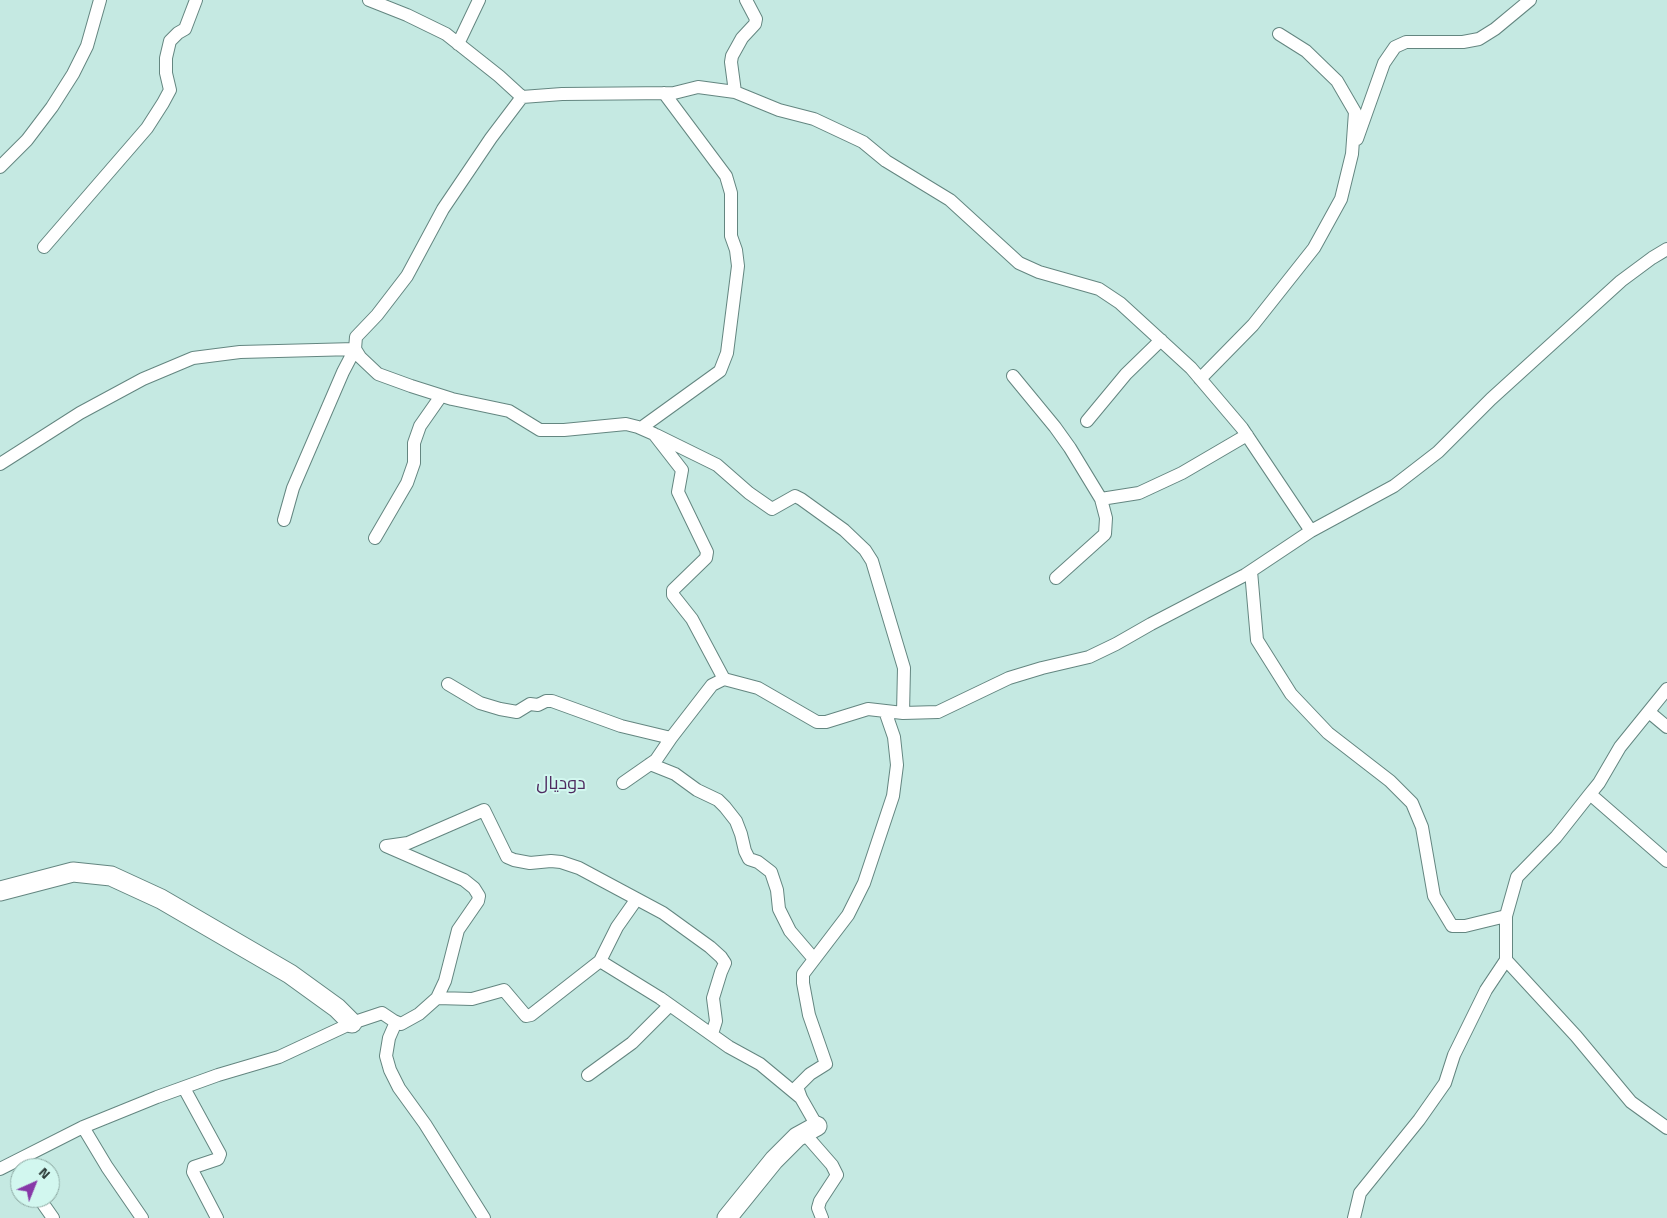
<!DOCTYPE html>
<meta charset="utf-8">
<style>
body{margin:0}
#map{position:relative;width:1667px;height:1218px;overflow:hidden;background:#c5e9e2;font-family:"Titillium Web",sans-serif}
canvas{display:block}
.north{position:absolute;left:10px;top:1158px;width:50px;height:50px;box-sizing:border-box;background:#d2f7ef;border:1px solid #8eaaa4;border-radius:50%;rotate:44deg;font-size:14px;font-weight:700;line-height:20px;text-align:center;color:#293734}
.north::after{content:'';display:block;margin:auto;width:18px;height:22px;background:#8738a8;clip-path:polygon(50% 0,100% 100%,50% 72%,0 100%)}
</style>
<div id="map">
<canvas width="1667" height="1218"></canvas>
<div class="north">N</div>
</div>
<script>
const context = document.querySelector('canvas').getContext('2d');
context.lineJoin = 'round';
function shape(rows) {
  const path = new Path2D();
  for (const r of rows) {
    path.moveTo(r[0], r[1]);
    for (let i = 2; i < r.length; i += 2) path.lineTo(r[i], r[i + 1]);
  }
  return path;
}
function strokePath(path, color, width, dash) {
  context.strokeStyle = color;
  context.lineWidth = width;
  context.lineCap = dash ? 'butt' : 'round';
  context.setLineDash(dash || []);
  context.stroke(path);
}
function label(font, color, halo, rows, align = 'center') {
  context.font = font + ' "Titillium Web",Cairo,sans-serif';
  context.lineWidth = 4;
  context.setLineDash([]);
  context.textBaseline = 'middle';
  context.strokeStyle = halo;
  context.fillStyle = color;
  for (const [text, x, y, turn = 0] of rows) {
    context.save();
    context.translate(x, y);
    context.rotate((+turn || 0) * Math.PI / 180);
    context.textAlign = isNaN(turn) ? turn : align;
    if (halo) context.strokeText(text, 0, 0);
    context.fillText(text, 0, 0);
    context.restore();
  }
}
const street = shape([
 [369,0,407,15,446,34,499,76,522,97,491,138,443,209,407,276,377,315,356,337,355,349,360,357,378,374,411,386,452,399,509,411,540,430,564,430,626,424,638,427,654,434,682,470,678,492,707,552,706,558,673,590,673,595,692,619,724,679],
 [458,44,479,0],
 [735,92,731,62,732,56,742,38,755,24,756,19,746,0],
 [522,97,562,94,674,93,698,87,735,92,779,110,814,119,863,142,886,161,950,200,1019,263,1039,272,1099,289,1120,303,1191,368,1242,428,1311,531],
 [1357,139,1384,63,1395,47,1406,42,1463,42,1479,39,1495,29,1530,0],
 [0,167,27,140,52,107,73,74,87,46,100,0],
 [44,247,147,128,163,103,170,90,166,73,166,58,170,41,178,33,185,29,196,0],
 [1013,376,1055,427,1070,448,1101,499,1106,518,1105,534,1056,578],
 [1200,379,1253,325,1314,248,1341,199,1352,154,1355,112,1337,81,1306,51,1279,34],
 [1087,421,1126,374,1161,340],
 [641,428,720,371,727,353,738,266,736,250,731,236,731,193,726,176,664,93],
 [656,435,717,465,749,493,772,509,795,496,801,499,844,530,865,550,872,561,904,668,903,713],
 [0,464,80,413,143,379,193,358,240,352,355,349,343,372,293,488,284,520],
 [1101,499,1139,493,1182,473,1247,435],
 [375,538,407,483,414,463,414,443,420,426,441,396],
 [1251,571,1257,640,1291,694,1328,733,1390,781,1412,803,1422,827,1434,896,1452,926,1465,926,1506,916],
 [448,684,480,703,500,709,517,712,530,704,538,705,546,701,552,701,621,726,671,738],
 [1649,712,1667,727],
 [650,764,675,774,697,790,718,800,725,807,736,821,741,834,745,851,749,859,758,862,771,872,777,890,779,909,790,931,814,959],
 [623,783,656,760,671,738,712,685,724,679,758,688,817,722,826,722,868,709,903,713,938,712,1009,678,1042,668,1089,657,1116,644,1151,624,1245,575,1311,531,1394,486,1438,452,1491,399,1621,281,1652,258,1667,249],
 [1590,794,1667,861],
 [387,846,408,843,484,810,507,857,514,860,530,863,551,861,561,862,579,868,663,913,710,947,721,957,725,963,721,972,713,998,716,1021,712,1034],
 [1506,960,1576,1036,1631,1102,1667,1128],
 [600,961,617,927,636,900],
 [437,998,472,999,504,990,526,1016,531,1015,600,961,660,998,729,1047,760,1064,801,1098],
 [396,1022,389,1038,386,1056,390,1070,399,1088,425,1124,484,1218],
 [588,1075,632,1043,670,1005],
 [184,1088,220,1154,218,1159,194,1167,193,1172,217,1218],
 [817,1126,801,1098,797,1087,810,1074,826,1064,809,1015,803,983,803,974,848,915,864,883,893,796,897,765,894,737,885,711],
 [83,1127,107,1167,142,1218],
 [804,1133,832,1165,837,1175,820,1201,818,1208,822,1218],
 [0,1169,83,1127,157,1097,218,1075,279,1057,352,1023,382,1013,394,1021,401,1024,419,1014,437,998,445,981,458,930,478,901,479,896,474,888,464,880,386,846],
 [39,1198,53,1218],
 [1354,1218,1360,1193,1419,1120,1445,1083,1454,1055,1486,990,1506,960,1506,916,1517,877,1556,837,1590,794,1599,783,1620,747,1667,689]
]);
const secondary = shape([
 [0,891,73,872,111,876,161,899,290,974,337,1008,352,1023],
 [727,1218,774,1160,797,1137,817,1126]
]);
const quarterNames = [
 ["دودیال",561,785]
];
strokePath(street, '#648680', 14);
strokePath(secondary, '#648680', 21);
strokePath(street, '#fff', 12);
strokePath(secondary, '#fff', 19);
label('18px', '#4f2a60', '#d2f7ef', quarterNames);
</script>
